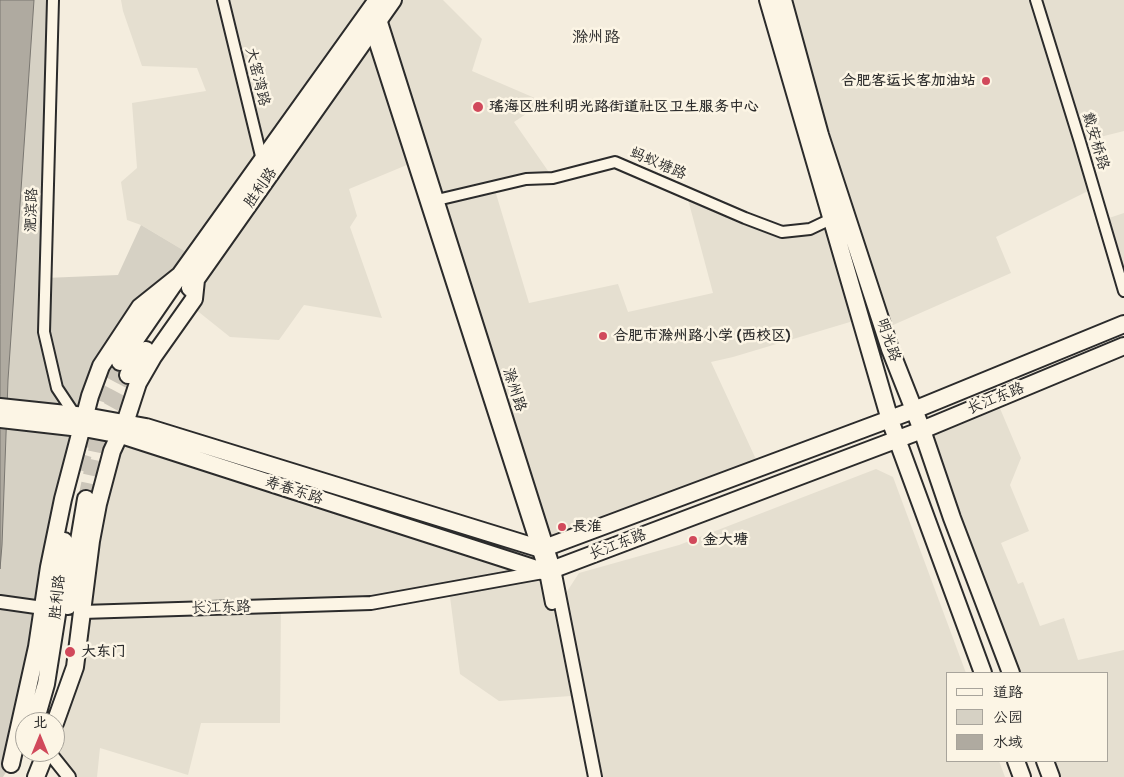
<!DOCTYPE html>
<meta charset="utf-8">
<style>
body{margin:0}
#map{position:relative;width:1124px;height:777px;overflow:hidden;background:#f4edde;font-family:Pangolin,"LXGW WenKai TC",sans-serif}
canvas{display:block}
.legend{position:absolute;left:946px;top:672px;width:162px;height:90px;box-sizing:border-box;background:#fcf5e5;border:1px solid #a8a49b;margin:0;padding:6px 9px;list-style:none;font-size:15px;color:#2b2b2b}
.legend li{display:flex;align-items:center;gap:10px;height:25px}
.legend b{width:25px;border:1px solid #a8a49b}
.north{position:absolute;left:15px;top:712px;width:50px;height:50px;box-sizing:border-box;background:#fcf5e5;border:1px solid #a8a49b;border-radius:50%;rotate:0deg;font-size:14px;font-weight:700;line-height:20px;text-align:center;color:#2b2b2b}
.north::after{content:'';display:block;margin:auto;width:18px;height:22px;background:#d1495b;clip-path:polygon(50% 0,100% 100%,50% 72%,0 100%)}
</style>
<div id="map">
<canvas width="1124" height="777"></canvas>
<ul class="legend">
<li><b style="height:6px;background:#fcf5e5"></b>道路</li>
<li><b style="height:14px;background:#d6d1c4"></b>公园</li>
<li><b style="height:14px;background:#afaaa0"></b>水域</li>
</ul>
<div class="north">北</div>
</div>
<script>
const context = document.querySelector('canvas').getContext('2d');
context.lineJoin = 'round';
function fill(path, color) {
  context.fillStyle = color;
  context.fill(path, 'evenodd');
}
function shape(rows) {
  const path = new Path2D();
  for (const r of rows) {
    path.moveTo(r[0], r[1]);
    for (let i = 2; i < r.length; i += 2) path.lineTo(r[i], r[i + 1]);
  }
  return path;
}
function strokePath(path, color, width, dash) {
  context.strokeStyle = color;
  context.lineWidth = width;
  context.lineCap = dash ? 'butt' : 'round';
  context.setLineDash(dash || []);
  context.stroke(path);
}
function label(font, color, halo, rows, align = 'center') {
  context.font = font + ' Pangolin,"LXGW WenKai TC",sans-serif';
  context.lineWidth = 5;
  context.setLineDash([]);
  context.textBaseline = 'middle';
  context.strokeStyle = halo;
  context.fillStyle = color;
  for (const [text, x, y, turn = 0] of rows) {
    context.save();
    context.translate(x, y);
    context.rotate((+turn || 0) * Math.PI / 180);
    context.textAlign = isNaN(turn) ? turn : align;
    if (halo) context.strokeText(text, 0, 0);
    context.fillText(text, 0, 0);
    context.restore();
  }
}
const built = shape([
 [121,0,366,0,370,10,193,256,141,225,127,220,121,182,137,168,132,103,206,91,197,68,142,66,123,11],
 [393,0,443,0,482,39,472,71,544,102,514,122,553,178,494,187,529,303,618,284,628,312,713,293,686,192,782,232,831,219,860,319,733,357,711,362,760,468,547,547,380,19],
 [783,0,1124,0,1124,131,1080,142,1094,188,996,237,1011,273,884,329],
 [372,31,414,162,349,189,357,216,350,227,382,318,304,305,279,340,230,337,190,305,196,280],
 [1124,213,1124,291,1103,220],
 [996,399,1021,458,1010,485,1029,531,1001,543,1018,584,1023,582,1040,626,1064,618,1078,660,1124,650,1124,777,1051,777,1045,761,1108,761,1108,673,1011,673,922,430],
 [121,435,546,572,571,696,499,701,460,674,449,589,281,607,280,723,201,723,188,775,100,748,97,777,69,777,55,752,55,723,75,667,91,541],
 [876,469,893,477,966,673,948,673,948,761,999,761,1005,777,603,777,566,593,579,573,679,545]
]);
const green = shape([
 [0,0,53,0,45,278,118,275,141,225,193,256,140,307,85,416,0,407],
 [0,418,82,429,11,764,3,777,0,777]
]);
const water = shape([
 [0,0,34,0,8,380,2,545,0,569,0,0]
]);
const trunkTunnel = shape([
 [79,470,102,396,120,362],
 [86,499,102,423,128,375]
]);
const minor = shape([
 [53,0,44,332,57,388,75,415],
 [223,0,262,160],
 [1036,0,1080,142,1124,291],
 [437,200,526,179,553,178,615,162,745,218,782,232,810,229,831,219]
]);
const tertiary = shape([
 [380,19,554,569,595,777],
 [372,31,546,572,552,603],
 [0,602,43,608],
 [82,612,371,603,543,572],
 [49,752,69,777]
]);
const primary = shape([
 [768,0,890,420,983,673],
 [783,0,820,135,890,349,922,430,952,518,1011,673],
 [0,407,85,416,146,427,538,548,547,547,914,410,1124,324],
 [0,419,89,429,121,435,546,572,922,430,1124,346],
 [1016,761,1022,777],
 [1045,761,1051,777]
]);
const trunk = shape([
 [190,288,393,0],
 [120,362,180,275,377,0],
 [128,375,146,350],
 [68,606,86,499],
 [32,722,38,712,46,684,58,608,64,541],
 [55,723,75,667,91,541,98,504,112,451,125,423,138,383,153,357,194,299,196,280],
 [11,764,37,647,49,567,63,499,90,396,101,366,140,307,180,275],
 [36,777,46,752]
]);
const markers = [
 [986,81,5,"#d1495b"],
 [478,107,6,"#d1495b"],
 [603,336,5,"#d1495b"],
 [562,527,5,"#d1495b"],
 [693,540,5,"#d1495b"],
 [70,652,6,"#d1495b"]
];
const streetNames = [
 ["大窑湾路",257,77,76],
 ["戴安桥路",1095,141,73],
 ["蚂蚁塘路",658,164,23],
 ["胜利路",261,188,-55],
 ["淝滨路",32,210,-88],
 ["明光路",888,340,71],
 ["滁州路",514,390,72],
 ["长江东路",996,399,-22],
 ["寿春东路",294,491,18],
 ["长江东路",618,545,-21],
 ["胜利路",58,597,-84],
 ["长江东路",221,608,-2]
];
const poiNames = [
 ["合肥客运长客加油站",976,81,"right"],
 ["瑶海区胜利明光路街道社区卫生服务中心",489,107],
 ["合肥市滁州路小学 (西校区)",613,336],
 ["長淮",572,527],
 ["金大塘",703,540],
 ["大东门",81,652]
];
const neighbourhoodNames = [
 ["滁州路",596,38]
];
fill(built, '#e5dfd0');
fill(green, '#d6d1c4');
fill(water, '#afaaa0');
strokePath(water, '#7a7771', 1);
strokePath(trunkTunnel, '#ccc6ba', 16, [16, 8]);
strokePath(minor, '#2b2b2b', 14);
strokePath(tertiary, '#2b2b2b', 16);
strokePath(primary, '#2b2b2b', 20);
strokePath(trunk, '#2b2b2b', 20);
strokePath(minor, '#fcf5e5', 10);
strokePath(tertiary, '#fcf5e5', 12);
strokePath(primary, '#fcf5e5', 16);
strokePath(trunk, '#fcf5e5', 16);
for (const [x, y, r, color] of markers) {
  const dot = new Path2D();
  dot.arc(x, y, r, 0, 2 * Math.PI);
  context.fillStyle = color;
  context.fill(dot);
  strokePath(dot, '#fcf5e5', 2);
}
label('15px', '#2b2b2b', '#fcf5e5', streetNames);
label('bold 15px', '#2b2b2b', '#fcf5e5', poiNames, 'left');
label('16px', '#2b2b2b', '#fcf5e5', neighbourhoodNames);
</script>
